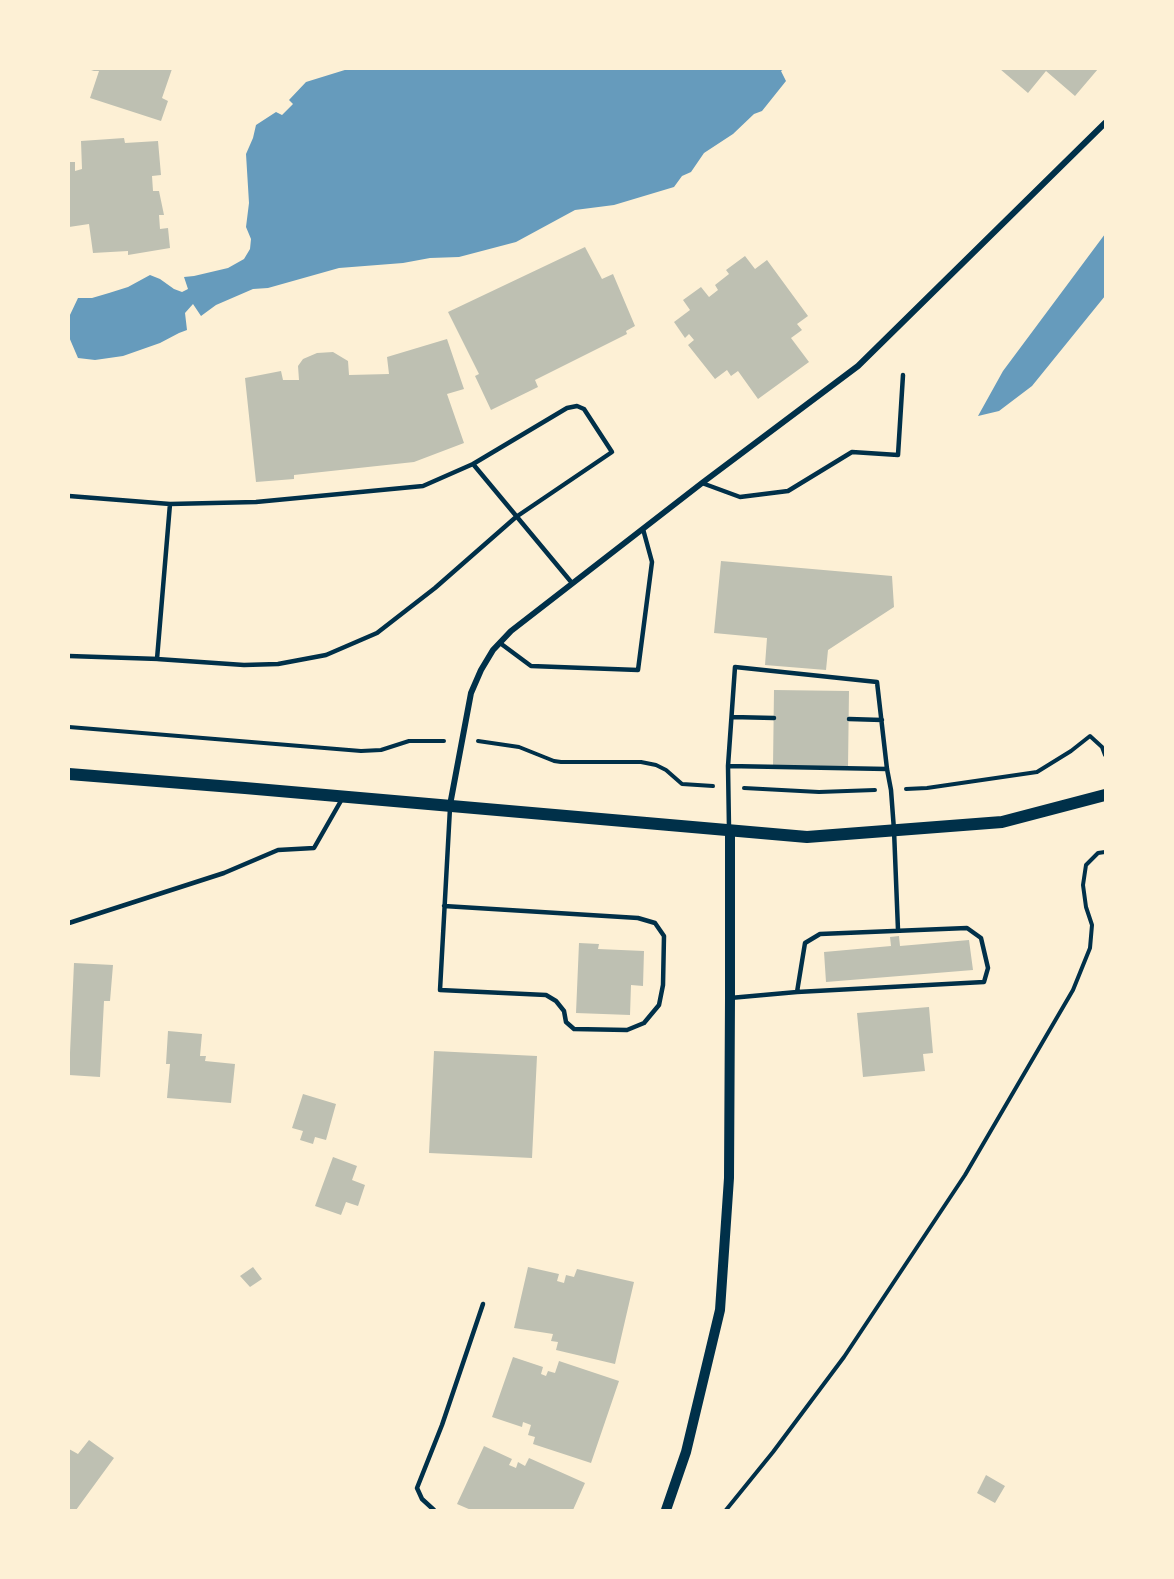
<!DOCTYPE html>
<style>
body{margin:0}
#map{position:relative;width:1174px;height:1579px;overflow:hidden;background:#fdf0d5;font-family:"Varela Round",sans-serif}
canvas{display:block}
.frame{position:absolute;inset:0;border:70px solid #fdf0d5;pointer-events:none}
</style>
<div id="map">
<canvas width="1174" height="1579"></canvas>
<div class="frame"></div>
</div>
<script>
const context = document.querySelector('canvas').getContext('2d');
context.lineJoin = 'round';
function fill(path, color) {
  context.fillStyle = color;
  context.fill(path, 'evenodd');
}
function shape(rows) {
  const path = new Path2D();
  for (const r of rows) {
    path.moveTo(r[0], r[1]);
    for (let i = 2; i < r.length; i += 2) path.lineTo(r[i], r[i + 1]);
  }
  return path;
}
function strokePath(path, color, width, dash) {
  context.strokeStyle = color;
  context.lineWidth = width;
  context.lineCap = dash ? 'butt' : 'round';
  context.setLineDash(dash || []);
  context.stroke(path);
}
const water = shape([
 [348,69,784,69,781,71,786,81,762,111,754,114,733,134,704,153,691,172,682,176,674,187,614,205,575,210,516,242,459,257,430,258,403,263,339,268,268,288,253,289,216,305,201,316,193,304,185,313,187,330,179,333,160,343,123,356,95,360,78,358,69,337,69,317,78,298,92,298,109,293,128,287,150,275,160,279,174,289,182,292,188,289,184,277,194,276,228,268,244,259,250,249,251,239,246,227,249,203,246,154,253,138,256,125,276,112,282,115,293,104,289,100,306,82],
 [1105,234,1105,296,1032,386,999,411,978,416,1003,371]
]);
const building = shape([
 [88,69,172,69,162,98,168,101,161,121,90,98,99,71,94,71],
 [1000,69,1098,69,1075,96,1046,71,1028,93],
 [124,138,125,143,158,141,161,175,152,176,153,191,159,191,164,215,159,215,160,229,168,228,170,248,128,255,128,251,93,253,89,224,69,227,69,162,75,162,75,171,82,169,81,141],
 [585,247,602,279,613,274,635,326,626,331,627,334,535,380,538,387,491,410,475,376,479,374,448,312],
 [745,256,755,269,767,260,808,316,797,324,802,330,791,338,809,362,758,399,738,371,731,376,727,370,715,379,688,345,694,340,689,334,685,338,674,322,690,310,683,300,701,287,709,297,718,290,715,285,729,274,726,270],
 [447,339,464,389,447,394,464,443,414,462,294,475,294,479,256,482,245,378,281,371,283,380,299,380,298,366,303,359,317,353,333,352,348,361,349,375,389,374,387,357],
 [721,561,892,576,894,607,828,650,826,670,765,665,767,638,714,633],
 [774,690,849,691,848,767,773,766],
 [899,936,900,946,969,940,973,970,826,982,824,952,891,946,890,937],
 [579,943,599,944,598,949,644,951,643,986,631,985,630,1015,576,1013],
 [74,963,113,965,110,1001,104,1001,100,1077,69,1075],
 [929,1007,933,1053,923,1054,925,1071,863,1077,857,1013],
 [168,1031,202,1034,200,1056,206,1056,205,1061,235,1064,231,1103,167,1098,170,1064,166,1064],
 [434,1051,537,1056,532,1158,429,1153],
 [303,1094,336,1104,326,1140,315,1137,313,1144,300,1140,303,1131,292,1128],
 [333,1157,357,1166,352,1180,365,1185,358,1206,346,1202,341,1215,315,1206],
 [253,1267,262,1279,250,1287,240,1276],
 [528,1267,559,1274,557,1281,564,1283,566,1275,574,1277,577,1269,634,1282,615,1364,556,1350,558,1342,551,1341,553,1334,514,1328],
 [513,1357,543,1367,541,1374,546,1376,548,1371,555,1373,559,1361,619,1381,591,1463,533,1444,535,1437,528,1435,531,1425,523,1422,522,1427,492,1417],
 [89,1440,114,1458,76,1510,69,1510,69,1449,78,1454],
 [484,1446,512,1459,509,1465,516,1468,518,1462,525,1466,529,1458,585,1483,573,1510,471,1510,457,1504],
 [986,1475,1005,1486,995,1503,977,1493]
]);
const path = shape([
 [69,727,361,751,381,750,409,741,444,741],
 [478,741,519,747,554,761,561,762,641,762,656,765,666,770,682,784,713,786],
 [744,788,819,792,875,790],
 [906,789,927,788,1037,772,1071,751,1090,736,1102,747,1105,755],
 [726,1510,773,1452,844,1357,965,1175,1073,990,1090,948,1092,925,1086,907,1083,885,1086,865,1098,853,1105,852]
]);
const service = shape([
 [702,483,740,497,788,491,852,452,898,455,903,375],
 [69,496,170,504,256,502,423,486,473,464,572,583],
 [170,504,157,659,244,665,278,664,326,655,377,633,435,588,516,517,612,452,584,409,577,406,567,408,473,464],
 [500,643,531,666,638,670,652,562,643,529],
 [69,656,159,659],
 [732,717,774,718],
 [849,719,882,720],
 [728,766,887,769],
 [729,828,728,766,735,667,877,682,887,769,891,790,894,830,898,930],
 [444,906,638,918,655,923,664,936,663,985,659,1005,644,1023,627,1030,574,1029,566,1022,564,1011,556,1001,546,995,440,990,450,808],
 [69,923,224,873,278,850,314,848,342,799],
 [730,998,797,992,984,982,988,968,981,938,967,928,820,934,805,943,797,992],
 [434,1510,422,1499,417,1488,442,1425,483,1304]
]);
const minor = shape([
 [450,805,471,693,481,670,493,650,511,631,702,483,858,366,1105,123]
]);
const tertiary = shape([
 [666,1510,686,1452,720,1310,729,1178,730,998,730,830]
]);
const secondary = shape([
 [69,774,245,788,807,837,1002,822,1105,795]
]);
fill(water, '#669bbc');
fill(building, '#bec0b2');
strokePath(path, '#003049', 4);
strokePath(service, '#003049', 4.5);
strokePath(minor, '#003049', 6);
strokePath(tertiary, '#003049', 10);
strokePath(secondary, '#003049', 12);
</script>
